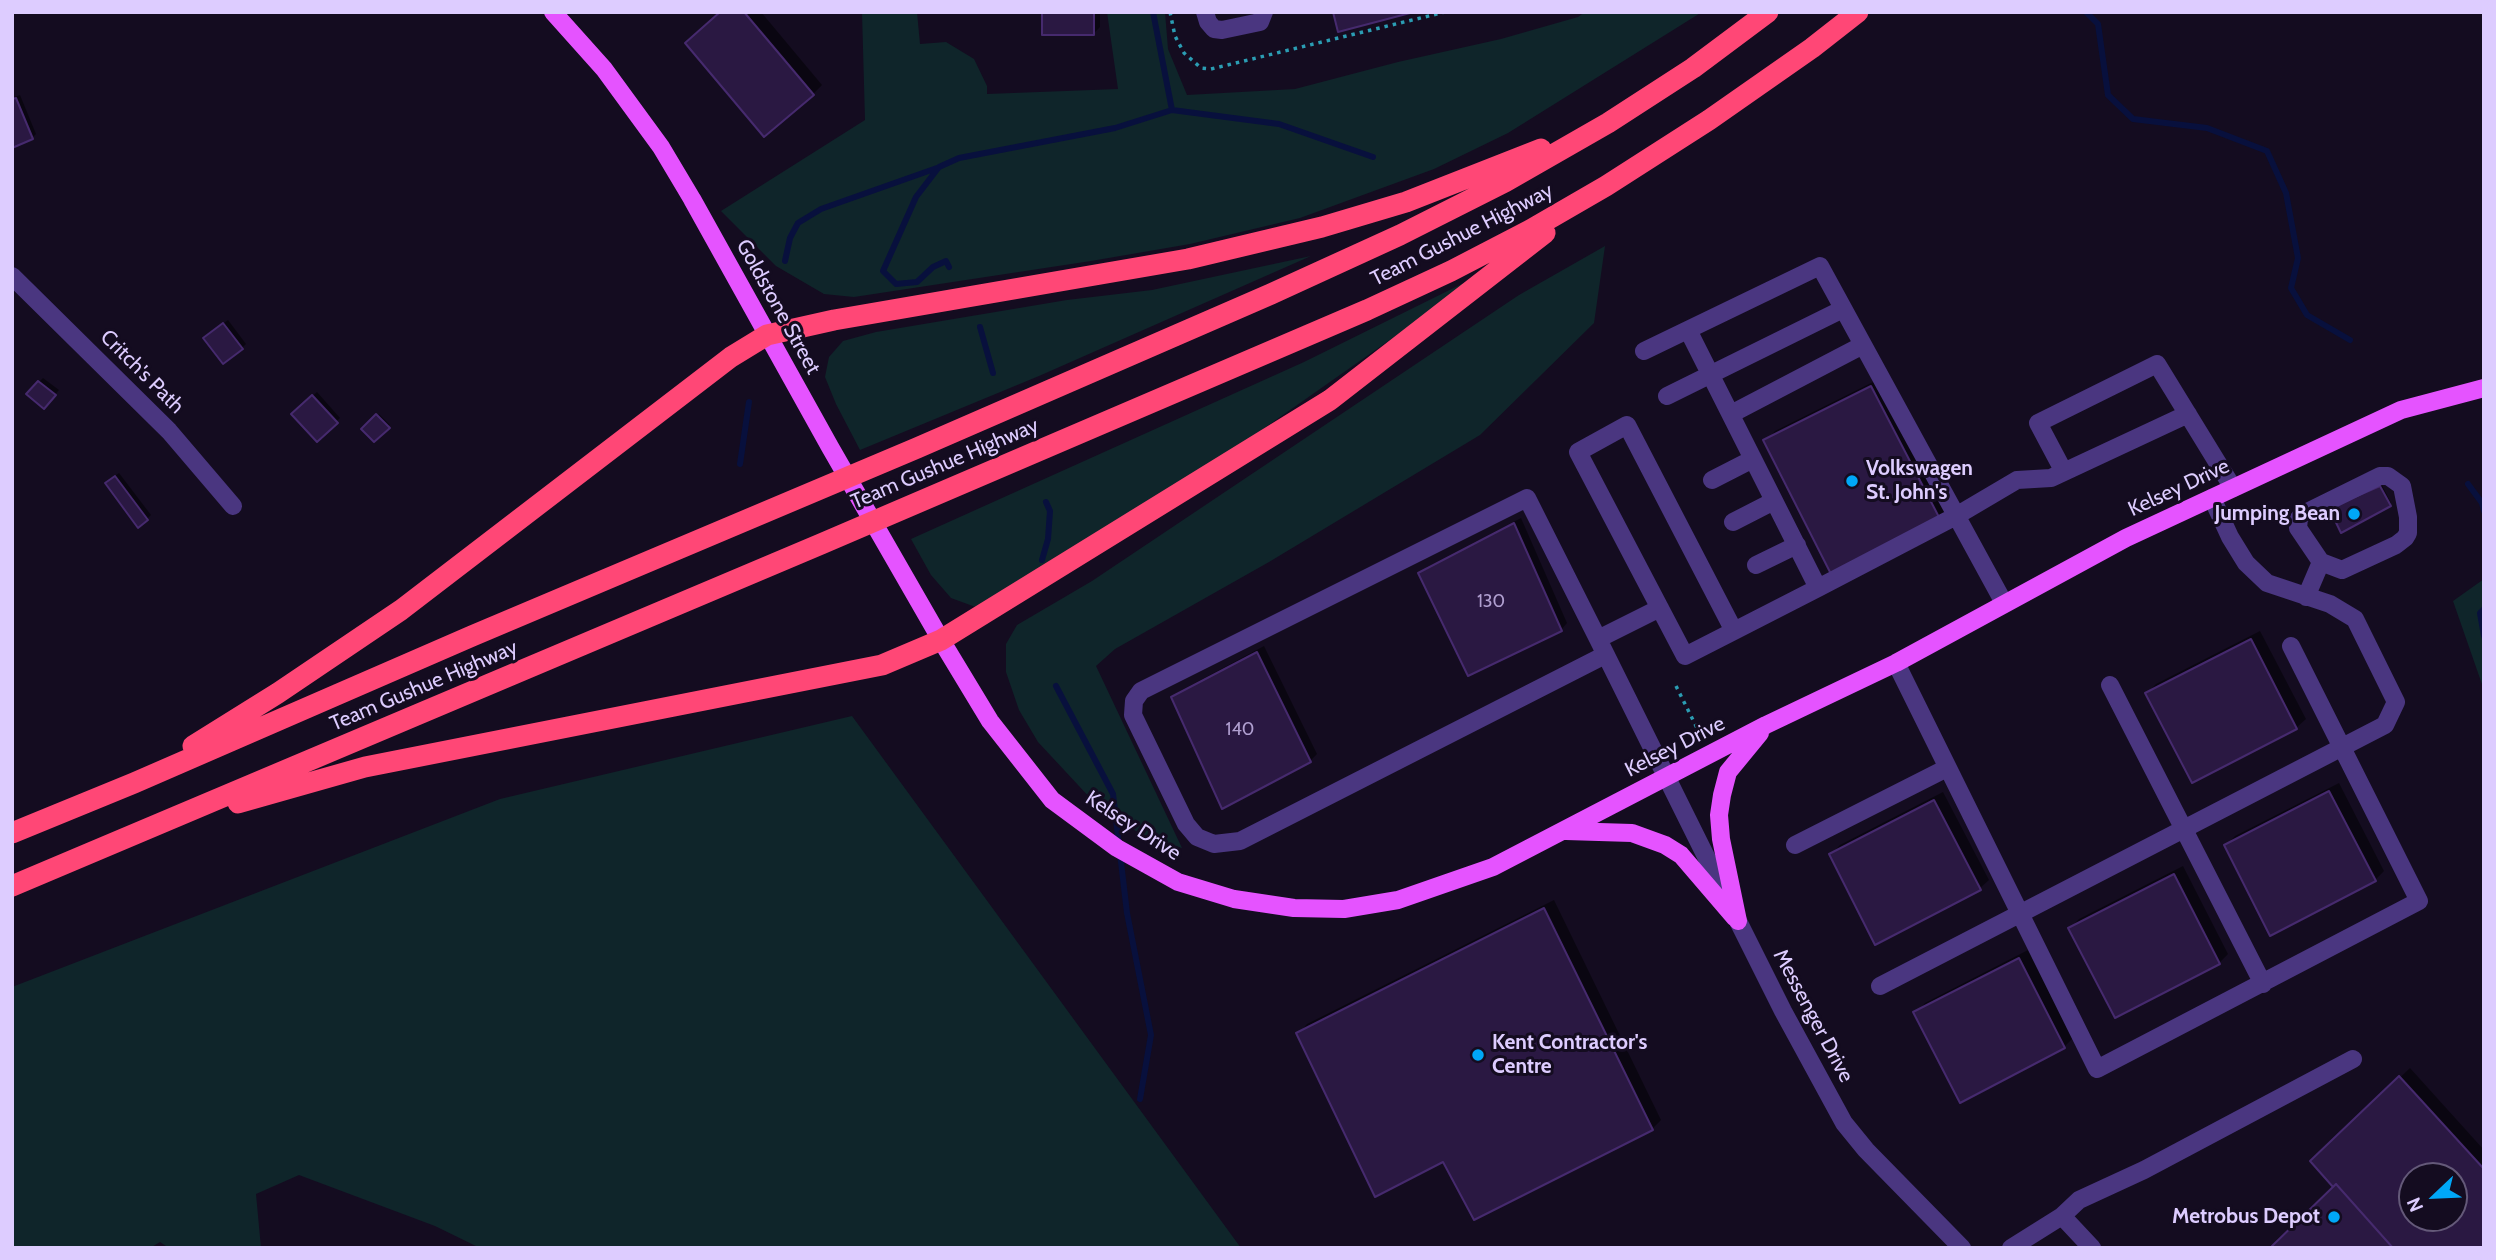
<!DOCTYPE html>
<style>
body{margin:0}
#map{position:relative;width:2496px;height:1260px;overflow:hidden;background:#140c20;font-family:Cabin,sans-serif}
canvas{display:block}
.frame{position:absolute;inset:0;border:14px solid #dcf;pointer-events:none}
.north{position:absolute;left:2398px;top:1162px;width:70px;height:70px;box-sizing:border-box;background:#140c20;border:2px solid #645979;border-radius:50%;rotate:247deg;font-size:19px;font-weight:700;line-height:28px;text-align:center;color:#dcf}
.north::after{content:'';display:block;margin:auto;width:24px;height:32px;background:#00a7f7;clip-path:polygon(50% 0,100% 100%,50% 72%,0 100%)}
</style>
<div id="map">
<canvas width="2496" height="1260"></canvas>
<div class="frame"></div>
<div class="north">N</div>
</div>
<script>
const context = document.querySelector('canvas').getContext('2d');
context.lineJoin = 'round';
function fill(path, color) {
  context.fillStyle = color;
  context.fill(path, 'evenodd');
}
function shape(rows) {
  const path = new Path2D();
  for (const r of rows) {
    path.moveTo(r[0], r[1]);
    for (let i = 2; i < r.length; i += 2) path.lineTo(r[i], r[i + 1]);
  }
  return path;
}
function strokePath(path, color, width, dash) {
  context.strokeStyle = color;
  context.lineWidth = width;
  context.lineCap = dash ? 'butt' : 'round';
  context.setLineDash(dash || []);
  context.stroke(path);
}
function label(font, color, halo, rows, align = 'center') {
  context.font = font + ' Cabin,sans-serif';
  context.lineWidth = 6;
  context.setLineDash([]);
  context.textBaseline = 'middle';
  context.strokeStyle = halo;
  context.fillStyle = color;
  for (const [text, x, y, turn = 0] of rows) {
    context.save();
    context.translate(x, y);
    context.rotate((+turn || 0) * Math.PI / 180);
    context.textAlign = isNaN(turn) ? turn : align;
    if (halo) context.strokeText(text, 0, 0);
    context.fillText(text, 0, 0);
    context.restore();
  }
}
const green = shape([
 [862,12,917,12,920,44,946,42,974,59,987,86,987,94,1118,89,1107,12,1165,12,1168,49,1187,95,1295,89,1398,62,1501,39,1578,17,1585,12,1702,12,1508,133,1434,169,1300,218,1190,244,1091,261,854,297,824,294,776,266,721,211,865,120],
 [1605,246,1594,323,1480,435,1269,562,1115,649,1096,666,1182,848,1155,841,1121,823,1092,800,1038,742,1019,710,1006,672,1006,644,1017,625,1092,581,1519,295],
 [1311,256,1039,376,860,450,836,404,825,377,829,357,843,341,876,332,1067,300,1152,290],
 [1488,271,1253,436,981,609,951,598,931,575,911,539,1304,362],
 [2484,579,2484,690,2453,601],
 [852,716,1241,1248,480,1248,435,1226,299,1175,256,1194,261,1248,169,1248,160,1242,150,1248,12,1248,12,987,500,799]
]);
const shadow = shape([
 [721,12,761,12,822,85,813,94],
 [1044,12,1100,12,1100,27,1093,34],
 [20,95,36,134,32,138,12,144,12,98],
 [228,320,246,344,242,348,210,334],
 [43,378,59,390,44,407,39,382],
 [1881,378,1949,511,1940,520,1766,441,1775,431],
 [317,392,340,418,317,440,293,414],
 [379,414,390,425,374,440,364,429],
 [119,473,151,515,147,519,111,479],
 [2382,485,2391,503,2390,505,2333,507],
 [1521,518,1567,623,1561,630,1420,573,1427,567],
 [2260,631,2306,719,2296,728,2147,693,2156,684],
 [1264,646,1317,754,1310,761,1173,698,1180,691],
 [2339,783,2384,871,2375,880,2226,845,2235,836],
 [1943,792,1989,880,1979,889,1831,854,1840,845],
 [2183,866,2228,954,2219,963,2070,928,2079,919],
 [1554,900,1661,1120,1652,1129,1444,1160,1298,1034,1307,1024],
 [2028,950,2073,1038,2064,1047,1916,1013,1925,1003],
 [2410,1068,2484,1150,2484,1248,2335,1187,2313,1161],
 [2412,1176,2454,1176,2454,1218,2412,1218]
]);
const stream = shape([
 [1153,12,1172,110,1279,124,1373,157],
 [2086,12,2098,24,2108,95,2133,119,2207,128,2267,151,2286,193,2298,258,2291,288,2307,315,2350,340],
 [785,261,790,238,798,223,821,209,937,168],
 [949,267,946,261,933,267,917,282,896,284,883,271,916,197,939,167,959,158,1115,128,1172,110],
 [980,327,993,373],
 [740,464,749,402],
 [2468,484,2482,503,2484,511],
 [1042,560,1048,539,1050,511,1046,502],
 [2484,609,2480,613,2484,636],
 [1056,686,1113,794,1127,913,1151,1035,1140,1099]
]);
const building = shape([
 [720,12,744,12,814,95,764,137,685,43,720,12],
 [1042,12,1094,12,1094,35,1042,35,1042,12],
 [1333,12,1414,12,1338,32,1333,12],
 [16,98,33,139,12,148,12,99,16,98],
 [223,323,243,349,223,364,203,338,223,323],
 [38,381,56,395,44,409,26,394,38,381],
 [1871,386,1941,521,1832,576,1763,440,1871,386],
 [312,395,338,423,317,442,291,414,312,395],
 [376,414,390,428,374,442,361,429,376,414],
 [115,476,148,520,138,528,105,483,115,476],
 [2380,486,2391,506,2341,533,2329,508,2380,486],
 [1514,523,1562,631,1468,676,1418,573,1514,523],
 [2251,639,2297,729,2192,783,2145,693,2251,639],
 [1257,652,1311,762,1222,809,1171,697,1257,652],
 [2329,791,2376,881,2270,936,2224,845,2329,791],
 [1934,800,1981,890,1875,945,1829,854,1934,800],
 [2174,874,2220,964,2115,1018,2068,928,2174,874],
 [1544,908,1653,1130,1474,1220,1443,1162,1375,1197,1296,1033,1544,908],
 [2019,958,2065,1048,1960,1103,1913,1012,2019,958],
 [2399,1076,2484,1169,2484,1248,2393,1248,2336,1184,2333,1187,2310,1161,2399,1076],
 [2412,1176,2454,1176,2454,1218,2412,1218,2412,1176],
 [2336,1184,2393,1248,2273,1248,2272,1246,2336,1184]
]);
const path = shape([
 [1170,12,1175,36,1184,53,1201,68,1211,69,1445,12],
 [1676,686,1702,738]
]);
const minor = shape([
 [1205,12,1208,22,1214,29,1222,30,1260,22,1264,12],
 [12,276,169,431,233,506],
 [1688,330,1818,588],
 [1644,351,1820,266,2004,603],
 [1667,396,1843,309],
 [1731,414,1863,345],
 [2064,472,2038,423,2157,364,2233,488],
 [2380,476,2388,476,2402,486,2408,517,2408,533,2405,538,2396,545,2342,570,2321,562,2298,528,2299,518,2303,514,2380,476],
 [1712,480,1753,459],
 [1733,522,1774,501],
 [1756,565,1797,545],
 [2306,597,2321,562],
 [1734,631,1627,425,1578,452,1685,656,1734,631,1818,588,1956,516,2017,480,2051,478,2188,414],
 [1598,639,1660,608],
 [1605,655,1240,841,1214,844,1197,837,1186,824,1133,715,1134,701,1141,691,1527,498,1598,639,1738,921,1783,1011,1844,1123,1866,1150,1962,1248],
 [1896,663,2097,1069,2419,901,2291,646],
 [2110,685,2263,984],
 [1795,845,1947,768],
 [1880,986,2385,725,2396,702,2355,619,2330,604,2267,583,2246,563,2230,537,2212,498],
 [2062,1216,2079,1200,2144,1170,2353,1059],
 [2011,1248,2062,1216,2092,1248]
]);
const major = shape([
 [553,12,604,69,661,147,692,199,830,447,941,640,990,721,1052,800,1117,848,1178,882,1234,899,1294,908,1344,909,1398,900,1493,867,1766,725,1896,663,2126,538,2401,410,2484,388],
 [1566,831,1632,833,1665,845,1681,855,1735,918],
 [1738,921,1721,839,1719,815,1722,795,1728,772,1760,733]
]);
const highway = shape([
 [193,746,278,693,401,610,731,357,767,335,834,320,1188,259,1322,227,1406,202,1541,149],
 [238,803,365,767,882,665,941,640,1330,400,1545,233],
 [12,833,134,783,472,636,917,448,1271,294,1400,235,1505,182,1608,123,1693,68,1768,12],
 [12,886,821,544,1367,310,1451,271,1530,230,1606,186,1709,120,1812,48,1858,12]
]);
const markers = [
 [1852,481,7,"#00a7f7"],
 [2354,514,7,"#00a7f7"],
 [1478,1055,7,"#00a7f7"],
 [2334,1217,7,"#00a7f7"]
];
const numberNames = [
 ["130",1491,602],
 ["140",1240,730]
];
const streetNames = [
 ["Team Gushue Highway",1462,235,-27],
 ["Goldstone Street",778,307,61],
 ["Critch's Path",142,372,45],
 ["Team Gushue Highway",945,464,-23],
 ["Kelsey Drive",2179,488,-25],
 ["Team Gushue Highway",424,686,-23],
 ["Kelsey Drive",1675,747,-27],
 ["Kelsey Drive",1133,826,33],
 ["Messenger Drive",1813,1016,62]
];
const poiNames = [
 ["Volkswagen",1866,469],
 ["St. John's",1866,493],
 ["Jumping Bean",2340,514,"right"],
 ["Kent Contractor's",1492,1043],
 ["Centre",1492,1067],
 ["Metrobus Depot",2320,1217,"right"]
];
fill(green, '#0f252a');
fill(shadow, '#0007');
strokePath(stream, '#08103d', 6);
fill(building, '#2a1842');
strokePath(building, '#462a6e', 2);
strokePath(path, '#2b9db3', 3.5, [3.5, 5]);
strokePath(minor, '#4a3680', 18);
strokePath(major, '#e553ff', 18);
strokePath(highway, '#ff4776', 21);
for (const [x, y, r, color] of markers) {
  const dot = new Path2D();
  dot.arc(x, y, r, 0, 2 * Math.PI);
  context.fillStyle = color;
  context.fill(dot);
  strokePath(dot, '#140c20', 2.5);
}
label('18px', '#b09fd0', null, numberNames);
label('21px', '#dcf', '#140c20', streetNames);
label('bold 21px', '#dcf', '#140c20', poiNames, 'left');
</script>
